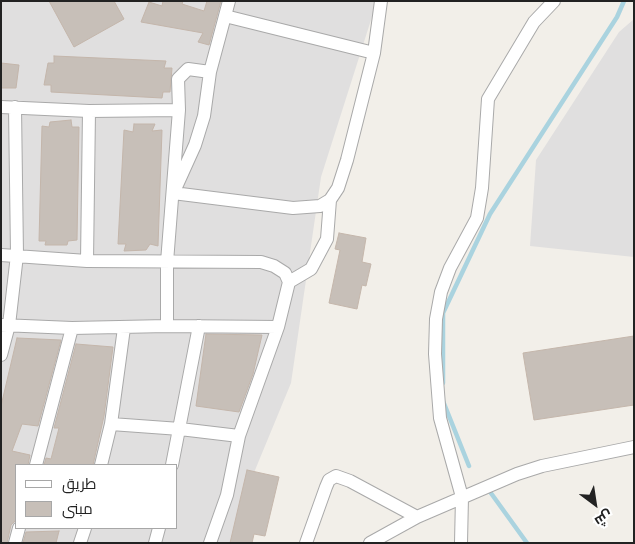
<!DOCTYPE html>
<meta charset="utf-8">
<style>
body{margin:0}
#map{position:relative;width:635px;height:544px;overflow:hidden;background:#f2efe9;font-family:Overpass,Cairo,sans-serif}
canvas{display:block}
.frame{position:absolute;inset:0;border:2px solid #222;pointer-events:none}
.legend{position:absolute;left:15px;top:464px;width:162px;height:65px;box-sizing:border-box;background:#fff;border:1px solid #a7a7a7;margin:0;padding:6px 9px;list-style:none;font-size:15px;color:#222}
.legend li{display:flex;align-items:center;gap:10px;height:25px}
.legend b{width:25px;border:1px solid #a7a7a7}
.north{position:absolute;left:570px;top:479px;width:50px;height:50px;-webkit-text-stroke:4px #fff;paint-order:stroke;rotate:149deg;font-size:14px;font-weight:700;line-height:20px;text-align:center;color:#222}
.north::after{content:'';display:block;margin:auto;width:18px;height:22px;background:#222;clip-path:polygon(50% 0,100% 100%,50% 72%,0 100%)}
</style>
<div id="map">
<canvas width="635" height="544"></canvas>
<div class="frame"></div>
<ul class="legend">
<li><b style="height:6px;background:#fff"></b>طريق</li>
<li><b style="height:14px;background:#c7bfb8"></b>مبنى</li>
</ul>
<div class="north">ش</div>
</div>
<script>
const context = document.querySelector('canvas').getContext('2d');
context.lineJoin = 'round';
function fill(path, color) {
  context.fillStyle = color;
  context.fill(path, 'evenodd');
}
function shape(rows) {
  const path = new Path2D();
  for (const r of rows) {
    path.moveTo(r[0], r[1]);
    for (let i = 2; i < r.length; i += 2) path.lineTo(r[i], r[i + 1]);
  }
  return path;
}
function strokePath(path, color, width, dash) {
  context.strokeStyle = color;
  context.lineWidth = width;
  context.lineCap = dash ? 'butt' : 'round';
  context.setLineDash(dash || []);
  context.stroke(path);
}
const residential = shape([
 [1,1,377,1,321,177,291,383,246,492,234,543,1,543],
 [16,465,176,465,176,528,16,528],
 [634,19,634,257,530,246,536,160,619,32]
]);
const stream = shape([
 [443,383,443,313,490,214,617,17,624,1],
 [443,401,469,466],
 [488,489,527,543]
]);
const building = shape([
 [49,1,114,1,124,19,74,47,49,1],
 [163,1,183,1,182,4,204,11,207,1,221,1,209,45,198,42,203,33,141,22,149,2,162,6,163,1],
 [54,56,166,61,164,68,172,68,170,92,163,92,162,98,51,92,51,85,44,85,48,63,54,63,54,56],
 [1,63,19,65,16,88,1,88,1,63],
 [71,120,72,127,79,127,77,240,68,241,67,245,45,245,46,241,39,241,42,126,49,127,50,122,71,120],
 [134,124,155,124,152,131,162,130,158,246,150,244,146,250,124,251,126,244,118,244,124,130,133,132,134,124],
 [339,233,366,238,362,262,371,264,366,286,362,285,357,309,329,303,340,250,335,249,339,233],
 [206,334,262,335,253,374,239,412,196,406,206,334],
 [634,336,634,405,534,420,523,353,634,336],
 [17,338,61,340,38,426,22,424,12,451,30,455,28,465,16,465,16,520,11,525,7,543,1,543,1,406,17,338],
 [76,344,113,347,104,416,93,465,44,465,46,458,51,459,59,428,54,428,76,344],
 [247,470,279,477,265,536,254,534,252,543,230,543,247,470],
 [59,531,56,543,23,543,26,532,59,531]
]);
const minor = shape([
 [225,16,374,53],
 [1,107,89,111,179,110],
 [176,187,195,145,204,116,210,72,229,1],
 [173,193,293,208,320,206,330,200,338,188,347,160,374,53,381,1],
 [1,255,87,261,261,262,274,266,285,273,289,282,278,327,239,436,227,495,210,543],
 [87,261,89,111],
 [289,282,311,269,327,239,330,200],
 [1,325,72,328,167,326,278,327],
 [167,326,167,262,179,110,178,79,188,69,210,72],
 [1,355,9,325,17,255,15,107],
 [111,424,180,429,239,436],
 [36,465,72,328],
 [101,465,111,424,124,328],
 [172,465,199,326],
 [15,543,19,528],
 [80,543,85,528],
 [155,543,159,528],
 [306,543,326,487,329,480,336,476,350,481,417,517],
 [370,543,417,517,517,474,542,466,634,447],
 [461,543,462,497,440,418,435,354,436,319,441,292,450,268,477,218,482,188,488,99,534,22,554,1]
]);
fill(residential, '#e0dfdf');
strokePath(stream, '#aad3df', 4.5);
fill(building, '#c7bfb8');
strokePath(building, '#c4b6ab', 1);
strokePath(minor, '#a9a9a9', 14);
strokePath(minor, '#fff', 12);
</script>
